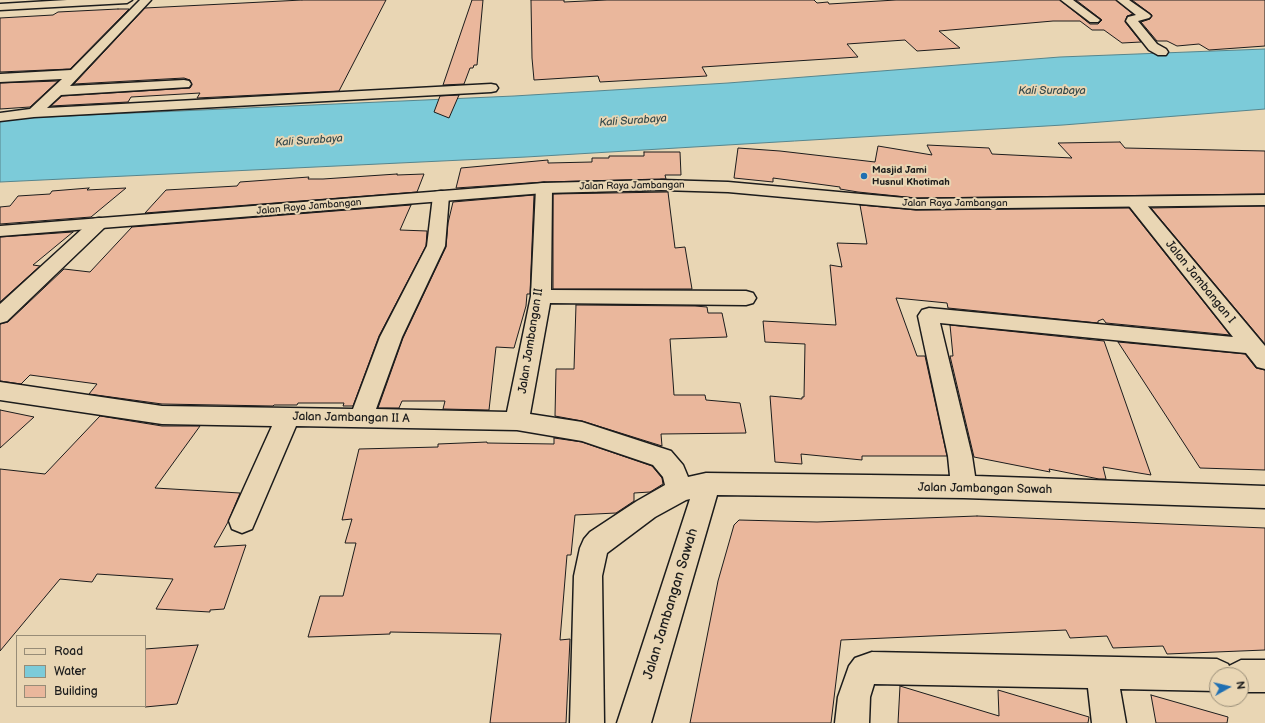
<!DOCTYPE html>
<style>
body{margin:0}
#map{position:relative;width:1265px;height:723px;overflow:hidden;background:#e9d6b4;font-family:"Balsamiq Sans",sans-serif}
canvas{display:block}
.legend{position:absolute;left:16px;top:635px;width:130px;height:72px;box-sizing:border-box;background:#e9d6b4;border:1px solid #978c77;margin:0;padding:5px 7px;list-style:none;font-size:12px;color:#1c1c1c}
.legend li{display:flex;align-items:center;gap:8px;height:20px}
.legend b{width:20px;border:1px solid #978c77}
.north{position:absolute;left:1209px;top:667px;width:40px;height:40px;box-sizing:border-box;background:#e9d6b4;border:1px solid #978c77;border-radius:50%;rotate:82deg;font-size:11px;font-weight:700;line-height:16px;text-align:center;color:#1c1c1c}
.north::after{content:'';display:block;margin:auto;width:14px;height:18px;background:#1f6fb2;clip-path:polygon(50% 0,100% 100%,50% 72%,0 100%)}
</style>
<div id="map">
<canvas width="1265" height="723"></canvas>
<ul class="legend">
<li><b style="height:5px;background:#e9d6b4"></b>Road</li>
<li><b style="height:11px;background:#7ccbd9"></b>Water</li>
<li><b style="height:11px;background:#eab79c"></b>Building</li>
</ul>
<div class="north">N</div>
</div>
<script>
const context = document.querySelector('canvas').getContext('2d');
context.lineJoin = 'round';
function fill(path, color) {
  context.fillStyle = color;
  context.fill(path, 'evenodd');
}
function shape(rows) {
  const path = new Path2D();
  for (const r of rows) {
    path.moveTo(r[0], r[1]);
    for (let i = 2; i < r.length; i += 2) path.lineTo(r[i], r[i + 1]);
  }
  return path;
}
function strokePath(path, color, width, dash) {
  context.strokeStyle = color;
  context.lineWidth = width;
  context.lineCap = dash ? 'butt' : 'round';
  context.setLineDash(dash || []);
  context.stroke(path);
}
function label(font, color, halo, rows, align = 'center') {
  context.font = font + ' "Balsamiq Sans",sans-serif';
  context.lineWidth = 4;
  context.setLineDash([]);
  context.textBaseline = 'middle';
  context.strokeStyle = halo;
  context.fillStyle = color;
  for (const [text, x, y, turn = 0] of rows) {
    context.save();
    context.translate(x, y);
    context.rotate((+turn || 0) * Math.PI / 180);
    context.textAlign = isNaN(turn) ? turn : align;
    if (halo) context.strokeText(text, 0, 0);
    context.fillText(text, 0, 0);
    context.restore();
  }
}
const water = shape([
 [1265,49,1265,109,1063,125,526,157,0,182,0,119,514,96,728,83,1060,57,1265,49]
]);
const building = shape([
 [302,0,386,0,339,91,197,98,200,93,131,97,128,102,51,106,62,96,190,88,192,85,190,80,184,78,74,84,145,8,302,0],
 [472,0,483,0,477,65,474,65,473,68,470,68,464,84,443,85,472,0],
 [531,0,564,0,564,2,607,0,814,0,817,3,828,2,829,4,896,0,1060,0,1090,24,1098,24,1102,20,1076,0,1116,0,1133,14,1127,16,1125,22,1141,42,1122,43,1104,30,1092,30,1080,21,1053,21,939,31,960,48,917,51,905,40,847,44,858,57,702,67,707,76,600,82,598,76,534,80,532,58,531,0],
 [1132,0,1265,0,1265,46,1209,50,1199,44,1177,46,1167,41,1157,41,1141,22,1150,19,1152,15,1132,0],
 [118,9,129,9,70,69,0,72,0,18,53,15,58,12,118,9],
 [58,81,30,107,0,109,0,83,58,81],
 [459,95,449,118,434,112,440,96,459,95],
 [1120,142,1125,148,1265,151,1265,194,916,198,858,192,840,189,840,187,773,178,773,182,734,178,738,148,780,151,875,162,878,146,932,155,927,145,989,148,992,154,1072,158,1058,143,1120,142],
 [644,152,680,152,681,175,665,175,666,179,544,182,456,188,461,168,548,160,548,163,592,162,592,158,609,158,609,156,644,156,644,152],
 [397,174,397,175,424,174,417,192,145,213,166,190,237,186,240,182,309,177,308,179,323,179,397,174],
 [89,188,87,190,126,188,91,217,0,224,0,207,10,206,18,196,50,194,52,191,89,188],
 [668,192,675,248,685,247,692,289,553,289,553,194,668,192],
 [534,195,530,294,527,294,526,306,514,348,496,347,489,410,443,409,445,401,402,401,399,408,378,408,403,338,446,247,448,223,453,202,534,195],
 [411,205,400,230,427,231,426,246,379,336,353,406,343,406,344,403,298,403,297,405,274,405,273,406,162,404,89,394,97,384,30,375,21,384,0,381,0,324,8,322,64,269,90,272,132,227,411,205],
 [860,205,916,210,1129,208,1230,335,1106,323,1103,319,1098,321,1098,323,948,308,947,303,896,298,917,356,925,356,947,456,862,456,862,460,801,454,802,464,775,462,770,396,802,399,802,397,804,397,805,344,765,342,763,321,836,325,830,265,842,267,837,243,867,244,860,205],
 [1265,206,1265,344,1151,208,1265,206],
 [73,232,33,265,40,266,0,302,0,237,73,232],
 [576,305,695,306,707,307,708,313,722,313,727,337,670,339,674,395,705,395,706,400,740,403,746,433,661,434,662,446,582,421,555,416,556,369,574,369,576,305],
 [950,325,1104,341,1151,475,1103,467,1106,479,1099,479,1049,469,1050,472,974,457,950,356,953,356,950,325],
 [1118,342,1245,354,1256,368,1265,370,1265,470,1200,468,1118,342],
 [0,410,34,417,0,448,0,410],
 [100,416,162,426,200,426,155,488,240,493,228,522,214,547,246,545,224,609,210,610,210,612,156,609,173,579,97,574,92,582,60,579,0,651,0,469,45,474,100,416],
 [554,438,582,442,652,466,662,478,663,484,650,492,634,493,634,501,616,513,575,515,571,555,567,555,560,640,570,639,566,723,490,723,501,634,390,632,390,634,308,637,320,596,343,596,356,543,345,543,352,519,342,520,359,449,438,447,438,444,487,442,487,443,554,444,554,438],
 [977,516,1265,528,1265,650,1167,654,1163,646,1113,648,1107,636,1070,638,1066,630,841,640,831,723,690,723,718,581,734,525,739,520,817,522,977,516],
 [198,645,177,704,145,707,145,649,198,645],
 [900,686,999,716,998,690,1089,717,1088,723,898,723,900,686],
 [1151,695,1228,717,1227,723,1156,723,1151,695]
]);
const minor = shape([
 [140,0,151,0,70,86,184,80,189,81,191,84,189,87,61,95,47,108,491,84,496,85,498,88,496,91,491,92,34,117,0,121,0,113,30,109,62,79,0,82,0,74,71,70,140,0],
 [1061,0,1073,0,1100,20,1098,22,1090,22,1061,0],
 [1117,0,1129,0,1149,14,1151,16,1149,18,1138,21,1157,44,1166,49,1168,52,1166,55,1158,55,1149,50,1126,21,1128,17,1136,15,1117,0],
 [544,183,550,184,552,188,551,290,746,291,753,293,756,298,753,303,746,305,550,303,530,414,582,422,671,451,683,465,688,477,706,473,950,476,948,456,918,316,922,310,929,308,1233,337,1126,202,1129,198,1135,197,1141,198,1265,346,1265,369,1257,367,1246,353,940,323,972,456,975,476,1265,486,1265,508,964,498,717,495,651,723,617,723,690,499,686,500,655,517,607,553,602,576,604,723,570,723,574,576,580,548,584,539,590,532,637,501,665,485,663,477,653,465,582,441,517,430,296,426,252,529,242,533,232,529,229,521,272,426,162,424,0,400,0,382,162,406,353,409,380,337,427,246,433,196,435,192,441,191,447,192,449,196,445,246,402,337,376,409,507,412,531,296,536,188,538,184,544,183],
 [99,218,105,219,108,223,105,227,7,321,0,323,0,304,93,219,99,218],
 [872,652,1217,659,1228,664,1229,666,1241,660,1265,660,1265,692,1241,692,1241,675,1217,675,1217,691,1120,689,1126,723,1092,723,1088,688,874,684,870,697,869,723,835,723,838,697,849,666,855,658,872,652]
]);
const major = shape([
 [67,0,132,0,127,3,0,10,0,4,67,0],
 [661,180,728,182,916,199,1265,195,1265,205,916,209,728,192,661,190,544,193,0,236,0,226,544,183,661,180]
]);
const markers = [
 [864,176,4,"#1f6fb2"]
];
const farPoinames = [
 ["Masjid Jami",872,170],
 ["Husnul Khotimah",872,182]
];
const farStreetnames = [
 ["Jalan Raya Jambangan",632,186,-1],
 ["Jalan Raya Jambangan",955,203],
 ["Jalan Raya Jambangan",309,207,-5]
];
const farWaternames = [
 ["Kali Surabaya",1052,91],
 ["Kali Surabaya",633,121,-4],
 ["Kali Surabaya",309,141,-4]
];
const streetNames = [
 ["Jalan Jambangan I",1200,282,51],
 ["Jalan Jambangan II",531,341,-81],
 ["Jalan Jambangan II A",351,418,1],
 ["Jalan Jambangan Sawah",985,489,1]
];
const nearStreetnames = [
 ["Jalan Jambangan Sawah",671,604,-73]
];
fill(water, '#7ccbd9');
strokePath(water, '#56858d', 1);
fill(building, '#eab79c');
strokePath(building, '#1c1c1c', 1);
strokePath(minor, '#1c1c1c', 3);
strokePath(major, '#1c1c1c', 3);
fill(minor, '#e9d6b4');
fill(major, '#e9d6b4');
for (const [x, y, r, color] of markers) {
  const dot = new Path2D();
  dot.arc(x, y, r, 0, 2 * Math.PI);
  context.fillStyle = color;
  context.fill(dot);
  strokePath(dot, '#e9d6b4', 1.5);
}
label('bold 10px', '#1c1c1c', '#e9d6b4', farPoinames, 'left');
label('10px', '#1c1c1c', '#e9d6b4', farStreetnames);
label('italic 11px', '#34484b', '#e9d6b4', farWaternames);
label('12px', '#1c1c1c', '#e9d6b4', streetNames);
label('14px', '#1c1c1c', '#e9d6b4', nearStreetnames);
</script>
